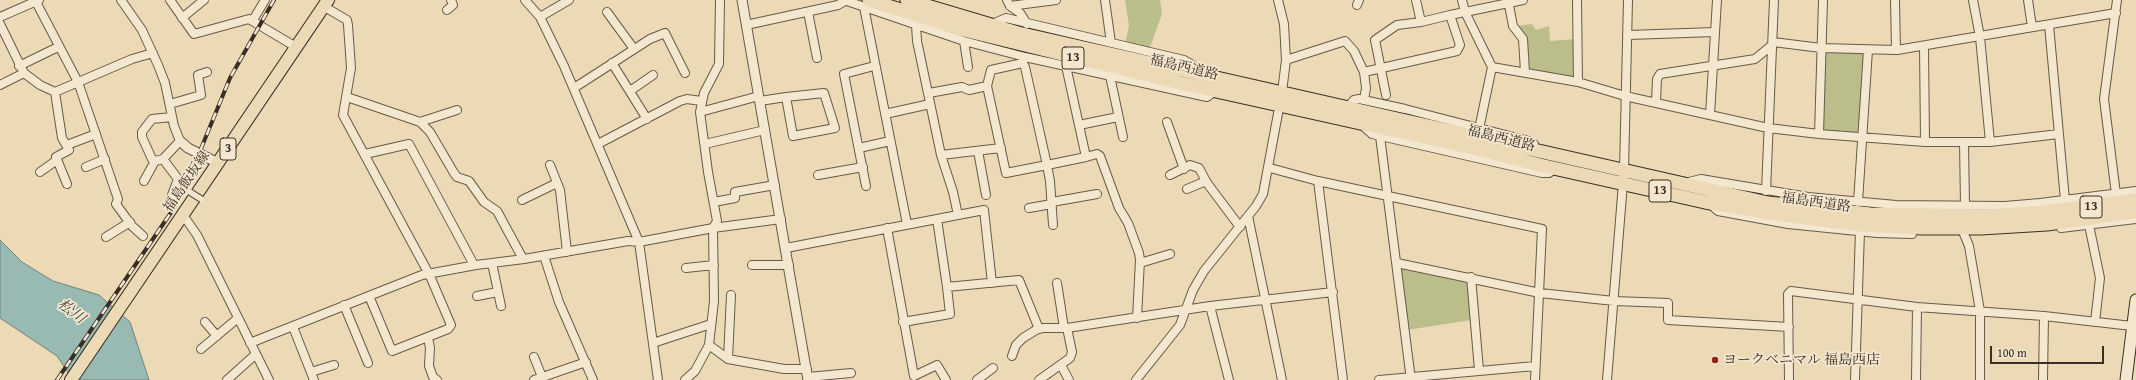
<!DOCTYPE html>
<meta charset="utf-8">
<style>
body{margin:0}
#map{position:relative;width:2136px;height:380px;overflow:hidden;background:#ecdab6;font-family:"Gentium Book Plus",serif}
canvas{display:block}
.scale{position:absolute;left:1990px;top:346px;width:114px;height:18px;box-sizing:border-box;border:2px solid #3a2f24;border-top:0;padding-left:5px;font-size:12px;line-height:14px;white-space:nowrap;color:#3a2f24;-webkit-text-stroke:3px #f3e7d0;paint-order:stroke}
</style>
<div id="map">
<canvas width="2136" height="380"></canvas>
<div class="scale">100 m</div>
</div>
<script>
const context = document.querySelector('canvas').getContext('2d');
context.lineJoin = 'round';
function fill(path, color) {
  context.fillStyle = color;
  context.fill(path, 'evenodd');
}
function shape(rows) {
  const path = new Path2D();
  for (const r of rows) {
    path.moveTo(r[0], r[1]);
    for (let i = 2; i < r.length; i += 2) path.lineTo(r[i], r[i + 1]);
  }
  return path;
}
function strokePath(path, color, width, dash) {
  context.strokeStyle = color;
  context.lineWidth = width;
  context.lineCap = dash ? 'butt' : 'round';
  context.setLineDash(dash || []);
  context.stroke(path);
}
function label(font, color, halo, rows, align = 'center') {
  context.font = font + ' "Gentium Book Plus","Noto Serif JP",serif';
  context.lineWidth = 3.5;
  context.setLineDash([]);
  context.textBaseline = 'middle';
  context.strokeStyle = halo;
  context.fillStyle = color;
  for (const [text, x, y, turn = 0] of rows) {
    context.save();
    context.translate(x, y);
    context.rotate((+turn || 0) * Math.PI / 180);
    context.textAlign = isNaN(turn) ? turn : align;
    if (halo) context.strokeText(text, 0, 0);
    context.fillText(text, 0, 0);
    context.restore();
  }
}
const green = shape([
 [1125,0,1160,0,1162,14,1148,53,1124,48,1129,26],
 [1532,24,1536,30,1549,26,1550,41,1575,39,1575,79,1528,70,1517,26],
 [1824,51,1864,53,1860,133,1822,132],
 [1401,266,1468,280,1471,320,1407,330]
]);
const water = shape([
 [0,240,22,262,53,281,99,295,130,322,149,380,73,380,57,356,0,318,0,240]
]);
const minor = shape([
 [35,0,78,82,118,199,116,204,132,226,143,236],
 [121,0,142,30,158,65,165,83,174,126,180,141,163,159,155,161,152,159,142,137,142,132,152,119,172,117],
 [170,0,194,34,249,19,296,47],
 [525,0,540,17,564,66,639,242,658,380],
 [844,0,964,41,1025,57,1207,97,1215,91],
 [1007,0,1010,6,1020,13,1027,24],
 [1105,0,1111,43],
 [1416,0,1421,22],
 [1462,0,1465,12,1523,0],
 [1508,0,1513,26,1523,39,1525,72],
 [1577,0,1578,82],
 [1895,0,1896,50],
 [1973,0,1980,37,1990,142],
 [2028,0,2032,27],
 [1357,5,1359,0],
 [323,6,347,20,348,25,351,68,343,115,430,276,451,325,448,329,392,351,369,296],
 [1010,6,1056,0],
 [864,7,907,224],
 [447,10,453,5,451,0],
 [607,12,634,49],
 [808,12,817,58],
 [0,17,39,0],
 [540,17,569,0],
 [182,18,204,0],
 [253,20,265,0],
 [0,24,24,73,40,85,55,92,132,59,153,53],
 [746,25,838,5,845,1],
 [916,25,917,41,941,155,953,192,958,215],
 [990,25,1006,18,1184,60,1196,67,1200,75],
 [2049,25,2065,200],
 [1628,35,1715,32],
 [964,41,968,67],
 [1773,42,1821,48,1897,50,2116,13],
 [1924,46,1925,142],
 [1286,60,1345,41,1354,51,1364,72,1366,88,1364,100],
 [612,63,647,119],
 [19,66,58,47],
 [1492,67,1578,82,1625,96,1768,128,1819,134,1925,142,1990,142,2059,134],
 [1364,72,1457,51,1460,45,1450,15,1465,12,1492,67,1479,129],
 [1110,76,1123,137],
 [0,85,24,73],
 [574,88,650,39,665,33,685,73],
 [630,91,653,75],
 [55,92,62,138,69,150,56,157,67,184],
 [929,93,962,87,969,90,987,86],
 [1386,95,1375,40,1397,25,1421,22,1450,15],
 [347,97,420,122,457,110],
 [760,101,786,97,824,93,835,128,793,136,786,97],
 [1656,102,1657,79,1660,74,1755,59,1772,45],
 [170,104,201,95,198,75,207,72],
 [1347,108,1354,100,1359,99,1405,109,1529,141,1534,144,1534,151],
 [700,112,759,96],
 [885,114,930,104],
 [1710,115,1717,0],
 [420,122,430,132,454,173,457,177,469,181,484,202,497,211,523,259],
 [1167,122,1184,169],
 [1079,125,1118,117],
 [1362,125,1372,134,1542,173,1549,173,1555,169],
 [1819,134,1823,0],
 [1380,136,1411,380],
 [1964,142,1965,206],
 [598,144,680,101,687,99,701,101],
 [705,144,765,130],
 [67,145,96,134],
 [859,148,890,141],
 [978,151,986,195],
 [365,154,409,144,474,265],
 [941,155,1001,148],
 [1086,157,1097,154,1100,156,1119,208,1128,223,1139,253,1140,260,1137,318],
 [163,159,178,179,169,203],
 [550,165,560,190,567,252],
 [86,167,105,159],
 [1270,168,1318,181,1542,229,1535,380],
 [40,172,57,160],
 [818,175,863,167],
 [1170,175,1190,165,1199,168,1207,183,1240,227],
 [144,181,155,161],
 [1318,181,1343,380],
 [1685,183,1701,179,1808,197,1896,205,2005,206,2040,203,2136,191],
 [866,186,844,74,874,66],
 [1187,189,1206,181],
 [1766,191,1774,0],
 [2116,194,2104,99,2117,0],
 [522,200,557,183],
 [714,202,735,198,735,192,775,185],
 [1052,202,1097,194],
 [1858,202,1868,50],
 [1710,204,1718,211,1788,224,1877,233,1912,234],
 [1029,208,1052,204],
 [183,215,197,235,269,380],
 [1248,216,1282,380],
 [1053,225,1050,181,1047,165,1025,67,1023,63,991,70,987,86,1006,173,1047,165,1086,157,1066,66],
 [2089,225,2100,278,2095,322],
 [887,228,914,376,937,365,946,380],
 [2061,228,2136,219],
 [1964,234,1969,246,1980,311,1980,380],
 [106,237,130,222],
 [786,248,984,210,992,283],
 [544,256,559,302,593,380],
 [492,263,501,306],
 [1140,263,1170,254],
 [1397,263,1540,293,1614,301,1668,303,1668,320,1789,327],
 [752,265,789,265],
 [686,268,714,265],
 [1471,277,1479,370],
 [1057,283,1064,328],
 [947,287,1019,280,1039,329],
 [731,295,728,359,784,369,807,369],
 [477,296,498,292],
 [344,305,368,363],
 [1210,306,1229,380],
 [205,322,217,336],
 [903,322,950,314,947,287,937,219],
 [293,327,314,380],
 [428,337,430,348,429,366,433,377,437,380],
 [250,343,422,275,476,265,524,259,628,241,639,242,713,228,781,219],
 [653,343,711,324],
 [709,345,728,359],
 [201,349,238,318],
 [1012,356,1016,345,1023,338,1036,330,1043,328,1067,328],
 [534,357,542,377],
 [1061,365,1069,380],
 [311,372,334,365],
 [808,377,851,373],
 [227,380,256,354],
 [534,380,586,362],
 [685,380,695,371,709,345,714,301,713,228,717,221,708,172,700,112,704,93,719,64,720,0],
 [977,380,993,368],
 [1039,380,1070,358,1072,352,1067,328,1210,306,1333,292],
 [1136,380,1180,325,1193,290,1204,271,1256,206,1263,194,1282,92,1286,60,1284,24,1278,0],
 [1379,380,1535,366],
 [1607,380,1624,171,1628,0],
 [1789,380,1788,294,1791,291,1917,307,2044,316,2132,326],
 [1855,380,1860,231],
 [1916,380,1917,307],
 [2043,380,2044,316]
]);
const tertiary = shape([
 [742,0,808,380],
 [180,141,188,148,218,163]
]);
const secondary = shape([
 [2126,380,2136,300]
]);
const primary = shape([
 [71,380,328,0]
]);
const trunk = shape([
 [869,0,964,30,1180,83,1473,148,1540,165,1705,202,1782,215,1860,225,1922,228,1981,228,2047,224,2136,212],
 [907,0,1018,33,1768,203,1870,214,1989,216,2045,212,2136,200]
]);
const rail = shape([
 [57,380,172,211,191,173,230,78,274,0]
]);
const pedestrianBridge = shape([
 [190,192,201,199]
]);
const markers = [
 [1715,360,4,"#8f2418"]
];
const shields = [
 [1073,58,22],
 [228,149,16],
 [1660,191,22],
 [2091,207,22]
];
const shieldNames = [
 ["13",1073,58],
 ["3",228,149],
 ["13",1660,191],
 ["13",2091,207]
];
const streetNames = [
 ["福島西道路",1184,68,13],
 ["福島西道路",1501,139,14],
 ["福島飯坂線",187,182,-56],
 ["福島西道路",1816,203,8]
];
const poiNames = [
 ["ヨークベニマル 福島西店",1723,360]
];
const waterNames = [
 ["松川",71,312,37]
];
fill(green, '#bbbe8b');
fill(water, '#99bab2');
strokePath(water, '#738279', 1);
strokePath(minor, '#665a48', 10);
strokePath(tertiary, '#665a48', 11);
strokePath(secondary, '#3a2f24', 13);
strokePath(primary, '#3a2f24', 14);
strokePath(trunk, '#3a2f24', 15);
strokePath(minor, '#f3e7d0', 8);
strokePath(tertiary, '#f3e7d0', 9);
strokePath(secondary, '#f3e7d0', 11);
strokePath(primary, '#ecdab6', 12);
strokePath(trunk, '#ecdab6', 13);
strokePath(rail, '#3a2f24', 4);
strokePath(rail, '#f3e7d0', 2.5, [8]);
strokePath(pedestrianBridge, '#665a48', 8, []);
strokePath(pedestrianBridge, '#f3e7d0', 5.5);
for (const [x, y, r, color] of markers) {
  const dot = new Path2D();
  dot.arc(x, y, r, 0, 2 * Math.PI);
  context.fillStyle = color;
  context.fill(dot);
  strokePath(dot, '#f3e7d0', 1.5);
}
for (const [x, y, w] of shields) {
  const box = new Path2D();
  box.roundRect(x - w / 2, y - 11, w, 22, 3);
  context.fillStyle = '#f3e7d0';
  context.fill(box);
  strokePath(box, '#3a2f24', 1);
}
label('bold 13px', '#3a2f24', null, shieldNames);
label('14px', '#3a2f24', '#f3e7d0', streetNames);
label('14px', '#3a2f24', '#f3e7d0', poiNames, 'left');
label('italic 15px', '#4d4b40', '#f3e7d0', waterNames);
</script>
